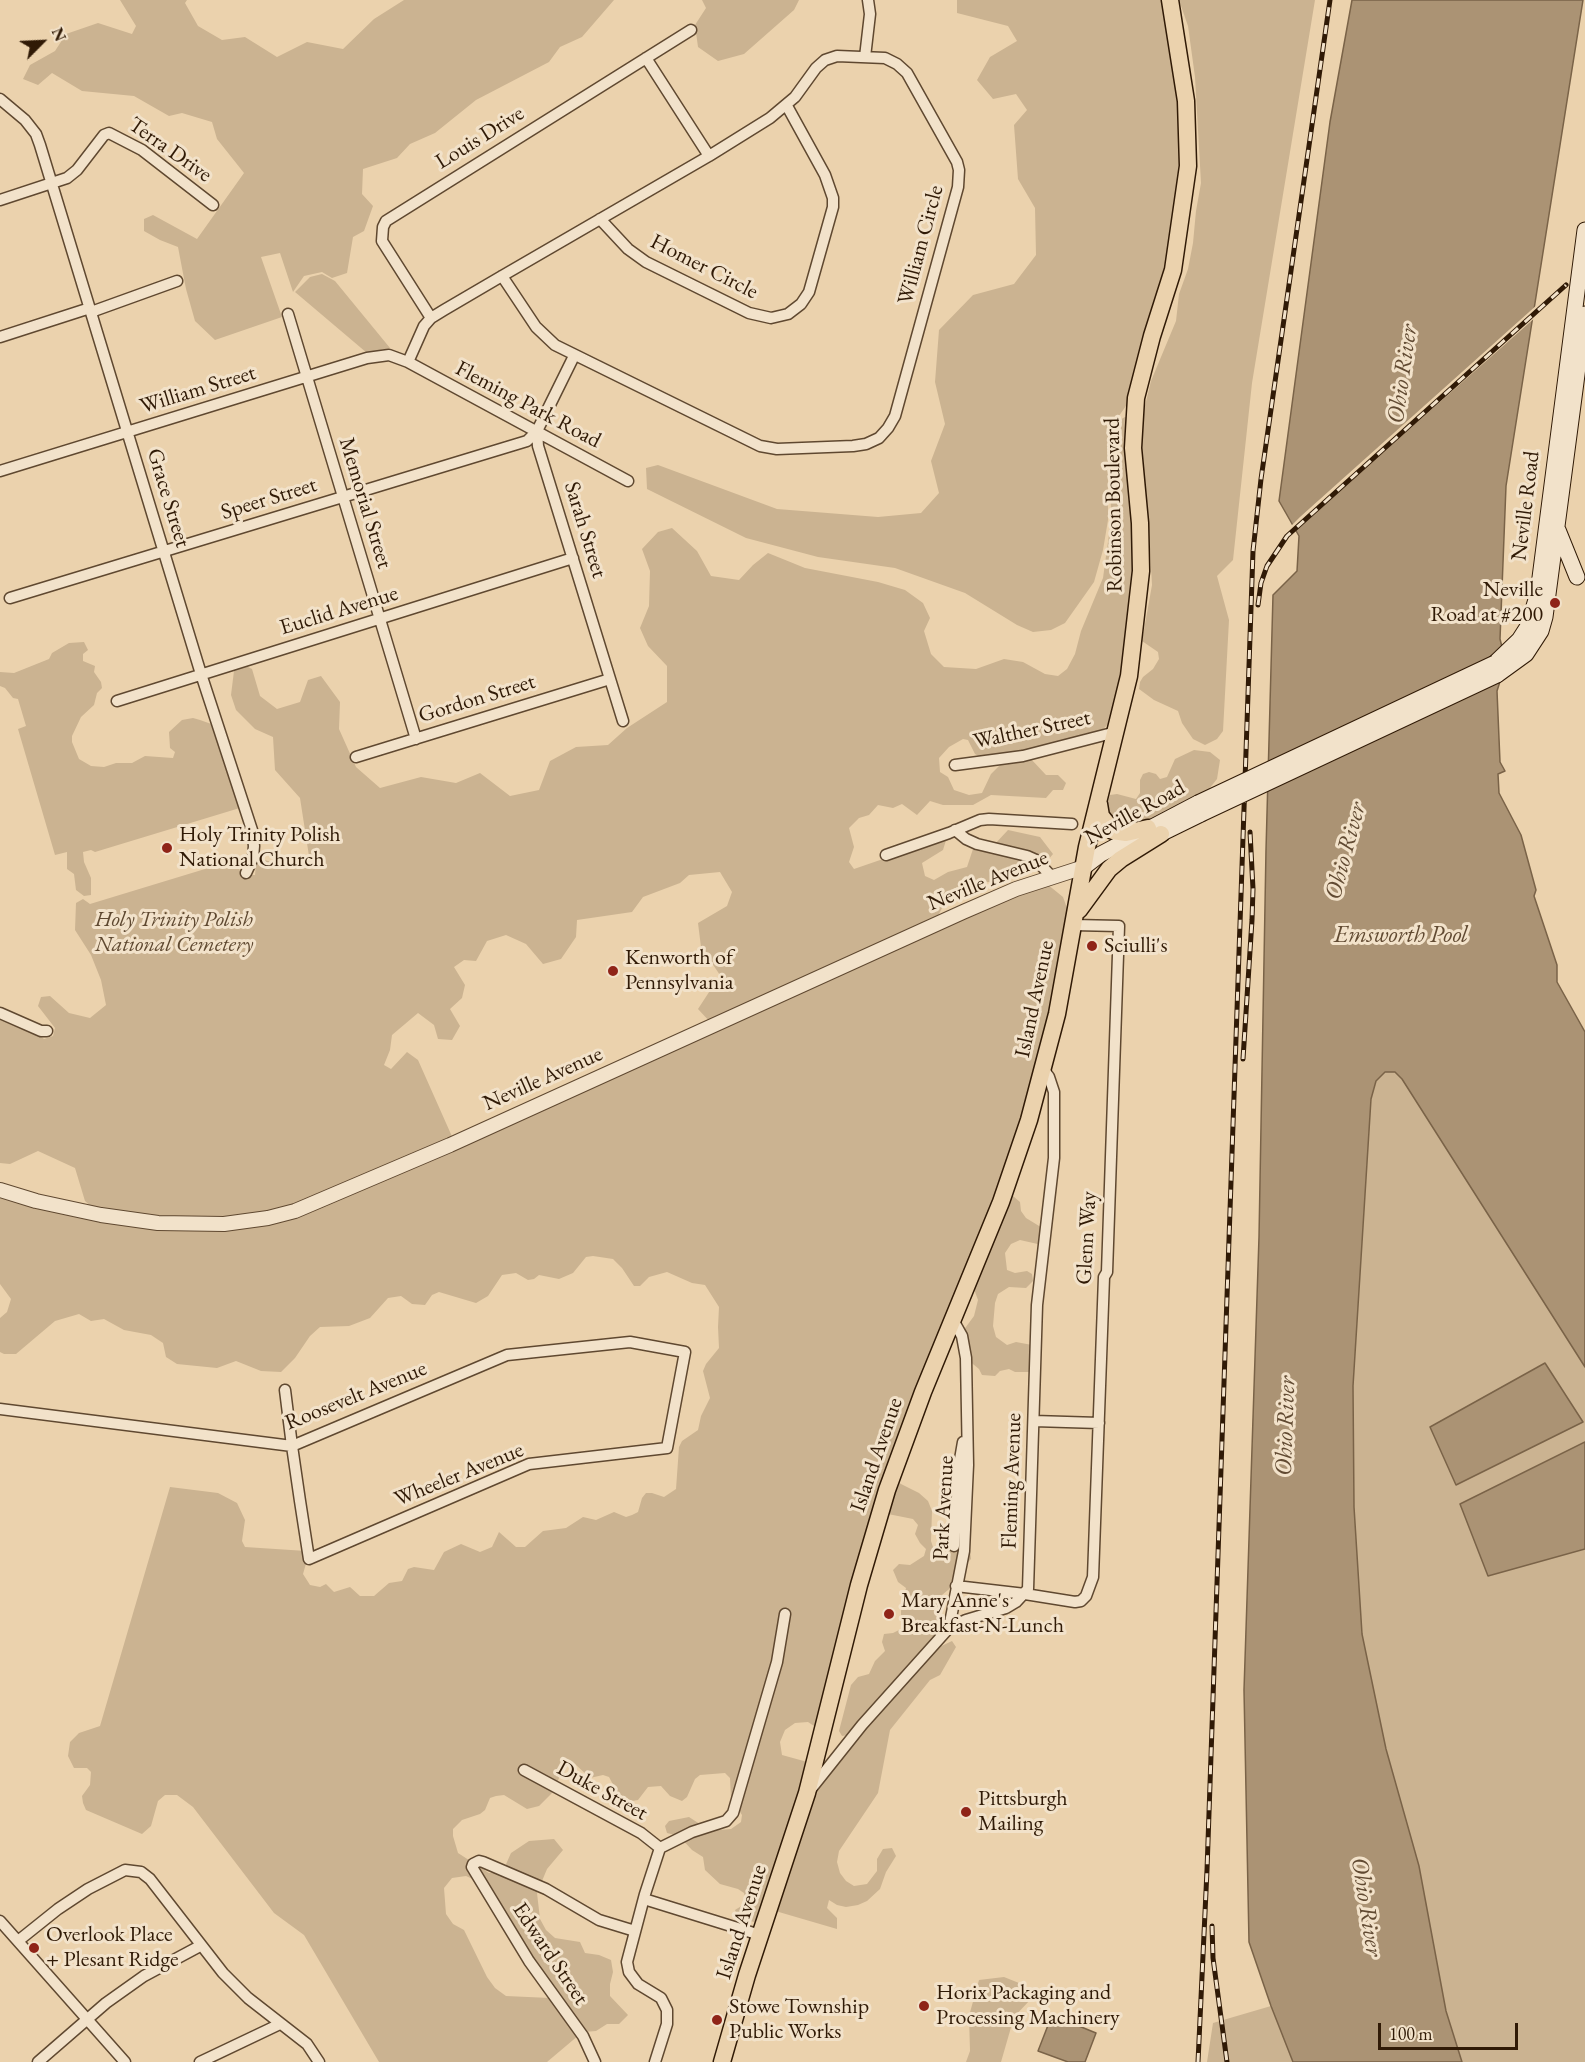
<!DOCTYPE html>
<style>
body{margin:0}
#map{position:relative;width:1585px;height:2062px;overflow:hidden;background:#ebd2ad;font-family:"EB Garamond",serif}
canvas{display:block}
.north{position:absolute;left:12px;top:12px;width:60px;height:60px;-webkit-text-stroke:4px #f2e2ca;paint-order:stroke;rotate:66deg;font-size:16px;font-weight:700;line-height:24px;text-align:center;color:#301a06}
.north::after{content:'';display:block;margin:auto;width:21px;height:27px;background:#301a06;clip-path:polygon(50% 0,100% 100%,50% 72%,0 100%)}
.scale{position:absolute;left:1378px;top:2023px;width:140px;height:27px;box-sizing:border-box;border:3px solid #301a06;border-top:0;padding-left:8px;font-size:18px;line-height:21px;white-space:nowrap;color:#301a06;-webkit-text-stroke:4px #f2e2ca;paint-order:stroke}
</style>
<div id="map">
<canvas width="1585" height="2062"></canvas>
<div class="north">N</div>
<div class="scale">100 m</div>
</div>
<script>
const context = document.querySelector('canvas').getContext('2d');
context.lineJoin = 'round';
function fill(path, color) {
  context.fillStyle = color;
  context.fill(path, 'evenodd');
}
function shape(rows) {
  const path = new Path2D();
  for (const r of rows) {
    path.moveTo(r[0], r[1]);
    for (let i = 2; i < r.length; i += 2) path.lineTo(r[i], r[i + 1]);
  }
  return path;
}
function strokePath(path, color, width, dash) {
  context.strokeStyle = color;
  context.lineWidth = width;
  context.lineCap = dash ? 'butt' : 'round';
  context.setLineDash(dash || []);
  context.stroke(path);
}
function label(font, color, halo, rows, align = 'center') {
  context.font = font + ' "EB Garamond",serif';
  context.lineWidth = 6;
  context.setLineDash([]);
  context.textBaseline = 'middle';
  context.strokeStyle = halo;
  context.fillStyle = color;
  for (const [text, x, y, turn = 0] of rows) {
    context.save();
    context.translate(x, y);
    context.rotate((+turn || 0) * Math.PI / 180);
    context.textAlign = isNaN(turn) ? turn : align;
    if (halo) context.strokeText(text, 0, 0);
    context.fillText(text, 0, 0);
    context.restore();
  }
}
const green = shape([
 [120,0,187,0,185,3,198,26,222,40,245,37,277,57,307,42,343,49,374,19,404,0,614,0,582,37,560,47,549,62,476,100,435,133,410,144,397,158,363,169,362,194,373,206,364,231,353,237,347,273,332,278,322,272,304,276,293,292,280,253,261,257,282,317,215,340,195,321,186,289,178,247,160,240,144,231,144,219,153,215,197,239,244,173,217,139,212,122,182,113,169,116,134,96,82,91,52,73,38,85,23,79,30,65,55,51,66,34,98,23,132,34,136,26],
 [702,0,799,0,794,10,744,54,718,61,698,47,695,25,706,8],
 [957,0,1168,0,1185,166,1170,269,1135,398,1126,406,1116,420,1108,441,1108,520,1103,550,1094,582,1065,623,1051,630,1033,632,1017,625,965,593,895,568,818,557,746,538,647,489,646,468,658,465,777,509,878,517,921,513,939,493,931,461,945,424,935,382,939,330,973,295,1014,284,1036,255,1035,208,1018,179,1014,125,1027,110,1016,94,993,99,977,80,990,57,1017,41,1008,26,957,13],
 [1179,0,1315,0,1252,383,1233,560,1217,576,1229,620,1223,731,1217,739,1205,745,1193,739,1182,723,1178,711,1154,700,1139,689,1140,682,1143,677,1153,669,1159,659,1158,652,1142,641,1152,585,1149,531,1140,480,1140,426,1151,381,1176,321,1179,294,1188,269,1193,243,1196,211,1201,183,1195,77,1188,26],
 [322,274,335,281,390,348,367,353,295,292,310,277],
 [1125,417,1130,417,1139,524,1118,715,1101,731,1083,734,1073,741,986,760,975,754,968,740,963,739,949,747,939,758,940,772,948,777,954,790,969,795,982,793,991,774,1001,764,1031,759,1046,775,1058,775,1066,783,1063,790,1053,790,1046,798,991,795,973,805,943,805,930,801,917,815,902,804,893,808,878,805,869,815,859,818,849,828,854,847,849,862,854,869,947,837,943,850,922,863,925,876,934,880,948,872,967,867,973,849,994,845,1008,830,1040,837,1053,854,1048,860,1041,858,1021,869,1009,880,979,883,944,904,935,922,711,1023,698,1009,713,986,722,978,701,947,698,923,727,906,732,892,720,872,689,875,680,883,643,897,632,912,577,920,576,937,561,959,543,964,526,944,506,935,487,941,476,961,464,960,454,967,465,985,462,998,450,1009,460,1026,452,1040,438,1039,434,1025,418,1013,392,1035,390,1050,384,1065,391,1069,407,1052,418,1060,454,1141,294,1209,223,1223,97,1212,85,1201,75,1168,38,1151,10,1164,0,1163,0,1015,32,1027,44,1039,53,1036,55,1028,38,1006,41,997,50,996,69,1013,90,1018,106,1005,101,980,91,955,75,930,76,903,83,899,90,904,228,862,248,875,255,875,256,864,261,859,282,865,298,865,309,856,300,798,275,770,273,737,255,729,236,710,231,695,234,671,244,665,252,669,260,696,277,709,300,702,308,680,321,676,340,702,339,729,356,767,380,788,421,777,456,783,480,773,510,796,539,790,550,761,576,747,608,745,627,728,667,702,667,666,648,646,640,628,649,606,650,571,642,549,658,532,672,528,697,551,711,576,739,580,753,565,768,553,805,568,878,582,905,590,923,603,930,618,924,631,931,654,944,667,976,669,1004,659,1023,662,1045,674,1058,676,1067,669,1075,654,1081,631,1103,578,1111,520,1110,441,1118,421],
 [84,642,88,650,83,654,83,661,95,666,94,672,101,682,102,688,97,693,94,705,81,717,72,736,72,742,79,759,91,766,104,767,116,763,132,763,145,756,173,758,175,752,170,748,169,732,182,720,193,718,200,720,217,726,243,807,95,852,91,850,83,852,84,862,91,878,91,895,84,896,76,890,74,874,67,869,67,852,55,855,18,729,26,726,18,699,13,698,5,688,0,686,0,672,14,673,49,659,52,653,69,643],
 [1194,750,1210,752,1220,760,1217,779,1209,789,1194,799,1153,818,1129,825,1122,825,1111,819,1106,808,1110,795,1117,794,1136,799,1140,793,1140,780,1143,774,1149,772,1156,774,1160,779,1167,777,1175,759],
 [1047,884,1063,897,1071,919,1024,1124,922,1381,820,1730,808,1722,795,1723,785,1730,780,1742,782,1755,811,1763,763,1914,754,1922,738,1917,735,1910,743,1905,746,1900,744,1893,738,1889,720,1884,705,1870,703,1857,692,1850,679,1836,667,1833,665,1826,669,1821,689,1817,706,1828,718,1830,731,1829,741,1822,742,1815,731,1799,730,1778,725,1773,700,1775,695,1779,687,1797,682,1801,670,1796,661,1786,648,1787,638,1800,632,1801,618,1794,609,1777,603,1775,590,1778,575,1764,568,1765,561,1774,552,1793,539,1806,527,1809,504,1795,496,1796,490,1798,485,1810,480,1814,462,1820,453,1829,453,1836,458,1853,489,1873,503,1871,511,1853,529,1841,554,1839,563,1850,547,1869,537,1893,540,1919,546,1930,555,1938,580,1942,585,1953,599,1955,611,1960,613,1972,610,1984,610,1996,628,2015,619,2024,607,2024,596,2031,584,2032,536,1967,486,1885,466,1876,452,1878,444,1888,446,1914,453,1924,464,1930,487,1977,495,1988,506,1996,550,1998,579,2035,547,2062,379,2062,304,1935,274,1913,193,1807,177,1795,165,1795,158,1801,151,1826,142,1834,86,1810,83,1803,82,1796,90,1785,91,1772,87,1768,74,1768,68,1756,70,1742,79,1733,100,1726,170,1487,218,1493,237,1503,245,1520,242,1541,245,1547,306,1551,307,1560,303,1574,310,1585,320,1587,326,1584,334,1592,350,1587,360,1596,374,1596,389,1583,402,1581,408,1569,414,1567,434,1570,444,1552,461,1544,480,1552,492,1547,499,1532,516,1547,525,1547,543,1531,566,1528,583,1517,596,1520,614,1512,626,1517,632,1515,638,1512,642,1498,646,1493,652,1493,664,1497,676,1489,679,1447,682,1441,698,1430,701,1416,710,1398,703,1371,706,1364,719,1348,718,1327,719,1307,705,1285,692,1283,667,1272,649,1277,640,1286,634,1286,622,1268,613,1259,593,1256,586,1257,573,1273,559,1279,539,1275,534,1279,528,1280,516,1273,502,1275,488,1296,476,1303,439,1292,432,1295,425,1305,412,1304,401,1296,388,1298,370,1318,349,1326,320,1327,310,1336,295,1358,281,1372,261,1371,236,1361,217,1368,177,1364,166,1357,163,1343,151,1335,124,1330,104,1319,91,1321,79,1314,55,1321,16,1354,4,1354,0,1352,0,1318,7,1312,11,1299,0,1284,0,1192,158,1225,295,1214,1018,892],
 [1385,1072,1395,1072,1402,1079,1585,1367,1585,1442,1460,1504,1488,1576,1585,1549,1585,2062,1462,2062,1446,2011,1419,1866,1386,1749,1371,1680,1362,1634,1354,1507,1353,1386,1371,1099,1376,1081],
 [1006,1195,1013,1196,1020,1202,1021,1211,1026,1218,1044,1229,1042,1245,1020,1240,1011,1244,1005,1253,1007,1270,1015,1273,1027,1271,1032,1274,1033,1281,1026,1288,1009,1287,998,1294,995,1303,993,1326,996,1337,1007,1345,1016,1342,1032,1345,1035,1372,1015,1372,1009,1369,1000,1371,995,1376,982,1375,979,1369,968,1360,963,1331,974,1316,978,1300,971,1281],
 [893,1480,919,1493,928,1501,932,1511,931,1541,934,1550,940,1553,946,1551,952,1543,963,1544,970,1550,971,1559,960,1570,954,1585,942,1595,939,1605,941,1627,937,1636,930,1641,929,1648,848,1735,842,1736,839,1731,851,1685,858,1677,869,1674,875,1661,885,1651,882,1642,884,1634,893,1633,901,1629,901,1611,906,1588,898,1582,893,1570,899,1564,910,1565,924,1556,926,1549,920,1543,915,1534,918,1525,913,1519,883,1513],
 [952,1641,956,1647,940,1675,930,1680,890,1730,878,1793,839,1851,837,1862,840,1873,846,1881,854,1886,867,1884,877,1871,877,1859,883,1849,892,1848,896,1856,886,1872,880,1889,867,1901,858,1905,846,1907,837,1905,829,1900,827,1908,837,1918,837,1929,772,1910,811,1793,931,1651],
 [1004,1977,1024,1985,1030,2000,1014,2017,1001,2062,966,2062,970,2051,969,2016,979,1980],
 [1271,2006,1293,2062,1207,2062,1213,2023]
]);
const water = shape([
 [1352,0,1583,0,1506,486,1500,639,1504,655,1503,672,1497,691,1500,762,1505,771,1498,774,1499,793,1521,835,1536,890,1534,896,1557,965,1557,982,1585,1032,1585,1367,1402,1079,1395,1072,1385,1072,1376,1081,1371,1099,1353,1386,1354,1507,1362,1634,1386,1749,1419,1866,1446,2011,1462,2062,1293,2062,1271,2006,1249,1942,1244,1690,1259,1237,1266,850,1273,595,1297,571,1299,536,1279,501,1330,122,1352,0],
 [1545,1363,1583,1422,1456,1485,1430,1427,1545,1363],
 [1585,1442,1585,1549,1488,1576,1460,1504,1585,1442],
 [1052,2015,1096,2033,1085,2062,1068,2062,1038,2051,1052,2015]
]);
const pier = shape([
 [1538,304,1537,316,1293,532,1290,527,1300,517]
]);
const minor = shape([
 [865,57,870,14,868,0],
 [646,58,709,156],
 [0,99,25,120,36,134,40,145,201,674,252,830,254,846,253,858,246,873],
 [0,200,67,178,77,170,104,135,109,133,142,150,213,205],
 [600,219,628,249,646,262,749,313,771,318,788,314,801,304,809,292,833,207,833,198,825,175,787,106],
 [91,312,177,281],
 [288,314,416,739],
 [431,318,382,241,383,227,386,221,691,30],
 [0,337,90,308],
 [574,356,537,431,538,446,623,721],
 [408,362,424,326,431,318,444,310,502,276,709,156,770,118,795,97,816,68,825,60,837,56,885,58,897,64,907,73,957,162,959,170,958,187,895,416,888,428,879,438,866,444,853,446,777,449,760,446,555,345,536,327,502,276],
 [0,471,367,358,389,355,408,362,628,481],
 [10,598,527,441,537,431],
 [117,701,573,558],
 [356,757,610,679],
 [955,765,1023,756,1116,732],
 [955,830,966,839,977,844,1027,856,1036,860,1052,877],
 [886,855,949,833,980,820,989,819,1072,824],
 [0,1013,41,1031,47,1031],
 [0,1409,292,1446,507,1355,630,1342,685,1352,667,1448,529,1464,309,1559,300,1501,292,1446,285,1390],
 [1034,1421,1099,1423],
 [954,1546,959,1465,963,1442],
 [956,1586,1025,1594,1075,1602,1081,1601,1086,1596,1093,1577,1104,1277,1107,1272,1119,926,1074,925],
 [949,1628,964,1551,968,1465,966,1358,962,1336,953,1320],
 [524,1770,641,1833,660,1848],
 [811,1789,862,1725,949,1628,966,1620,1006,1608,1016,1602,1028,1589,1037,1305,1054,1158,1054,1092,1049,1077,1044,1070],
 [660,1848,692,1832,726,1821,733,1813,777,1662,785,1614],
 [644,1899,760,1935],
 [0,1921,125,2062],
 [18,1941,58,1909,88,1889,125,1870,141,1872,150,1879,223,1973,248,1998,307,2044,319,2062],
 [38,2062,106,2003,144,1976,200,1946],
 [200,2062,280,2024],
 [595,2062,583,2036,529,1961,472,1867,473,1864,479,1861,483,1862,546,1889,599,1920,635,1931],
 [655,2062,667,2024,667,2010,661,1998,638,1984,629,1972,627,1962,645,1894,660,1848]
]);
const tertiary = shape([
 [0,1190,36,1201,101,1215,158,1223,224,1224,268,1218,295,1211,450,1145,963,912,1016,889,1084,867]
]);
const secondary = shape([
 [1558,530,1577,577],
 [1495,663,1519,640,1528,626,1538,593,1585,230],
 [1497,675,1526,654,1541,631,1545,617,1585,314],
 [1150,839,1201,814],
 [1084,867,1101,854,1198,803]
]);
const primary = shape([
 [1099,804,1101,816,1113,831,1126,833,1148,828],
 [1079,910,1109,869,1121,859,1161,834],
 [722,2062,747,1975,807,1793,859,1585,887,1490,923,1392,1001,1202,1029,1120,1057,1014,1087,847,1129,676,1141,571,1140,523,1133,448,1136,398,1152,336,1173,270,1188,166,1186,101,1170,0]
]);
const rail = shape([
 [1258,605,1261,583,1267,566,1287,536,1566,285],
 [1243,1059,1252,920,1253,889,1250,832],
 [1212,1926,1213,1958,1227,2062],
 [1198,2062,1207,1870,1253,551,1261,479,1330,0]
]);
const secondaryBridge = shape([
 [1198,803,1495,663],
 [1201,814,1497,675]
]);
const markers = [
 [1555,603,6,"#8f2418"],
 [167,848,6,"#8f2418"],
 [1092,946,6,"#8f2418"],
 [613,971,6,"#8f2418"],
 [889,1614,6,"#8f2418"],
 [966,1812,6,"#8f2418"],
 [34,1948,6,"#8f2418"],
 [924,2006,6,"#8f2418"],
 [717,2020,6,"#8f2418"]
];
const streetNames = [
 ["Louis Drive",480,138,-32],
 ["Terra Drive",170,150,35],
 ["William Circle",921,245,-75],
 ["Homer Circle",704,267,27],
 ["William Street",198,390,-17],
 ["Fleming Park Road",528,405,28],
 ["Grace Street",168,498,73],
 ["Speer Street",269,499,-17],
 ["Memorial Street",365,503,73],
 ["Robinson Boulevard",1114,505,-91],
 ["Neville Road",1526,506,-83],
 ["Sarah Street",585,530,73],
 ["Euclid Avenue",339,611,-17],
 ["Gordon Street",477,699,-17],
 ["Walther Street",1032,730,-12],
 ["Neville Road",1135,813,-29],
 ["Neville Avenue",988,881,-22],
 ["Island Avenue",1035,999,-78],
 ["Neville Avenue",543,1079,-24],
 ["Glenn Way",1087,1238,-87],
 ["Roosevelt Avenue",356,1396,-22],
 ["Island Avenue",877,1455,-71],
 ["Wheeler Avenue",459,1475,-22],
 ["Fleming Avenue",1012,1481,-88],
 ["Park Avenue",944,1508,-87],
 ["Duke Street",602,1791,29],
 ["Island Avenue",742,1922,-72],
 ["Edward Street",550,1954,56]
];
const poiNames = [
 ["Neville",1543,590,"right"],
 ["Road at #200",1543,615,"right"],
 ["Holy Trinity Polish",179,835],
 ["National Church",179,860],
 ["Sciulli's",1104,946],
 ["Kenworth of",625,958],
 ["Pennsylvania",625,983],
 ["Mary Anne's",901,1601],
 ["Breakfast-N-Lunch",901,1626],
 ["Pittsburgh",978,1799],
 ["Mailing",978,1824],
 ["Overlook Place",46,1935],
 ["+ Plesant Ridge",46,1960],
 ["Horix Packaging and",936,1993],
 ["Processing Machinery",936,2018],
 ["Stowe Township",729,2007],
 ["Public Works",729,2032]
];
const parkNames = [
 ["Holy Trinity Polish",174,920],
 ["National Cemetery",174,945]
];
const waterNames = [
 ["Ohio River",1403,374,-82],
 ["Ohio River",1346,851,-75],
 ["Emsworth Pool",1401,935],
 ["Ohio River",1286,1426,-88],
 ["Ohio River",1366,1907,81]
];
fill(green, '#cbb391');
fill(water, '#ab9374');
strokePath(water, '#7a6348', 1.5);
fill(pier, '#ebd2ad');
strokePath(minor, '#5f4830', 13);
strokePath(tertiary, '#5f4830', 16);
strokePath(secondary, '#301a06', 17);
strokePath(primary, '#301a06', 19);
strokePath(minor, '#f2e2ca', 10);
strokePath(tertiary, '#f2e2ca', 14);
strokePath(secondary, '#f2e2ca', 15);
strokePath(primary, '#ebd2ad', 16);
strokePath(rail, '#301a06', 5);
strokePath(rail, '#f2e2ca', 3, [9]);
strokePath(secondaryBridge, '#301a06', 17, []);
strokePath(secondaryBridge, '#f2e2ca', 15);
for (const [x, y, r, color] of markers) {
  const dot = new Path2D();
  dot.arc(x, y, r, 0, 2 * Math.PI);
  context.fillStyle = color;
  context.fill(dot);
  strokePath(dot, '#f2e2ca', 2);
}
label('22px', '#301a06', '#f2e2ca', streetNames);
label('22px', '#301a06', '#f2e2ca', poiNames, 'left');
label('italic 22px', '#5e4830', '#f2e2ca', parkNames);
label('italic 24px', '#614a32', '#f2e2ca', waterNames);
</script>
